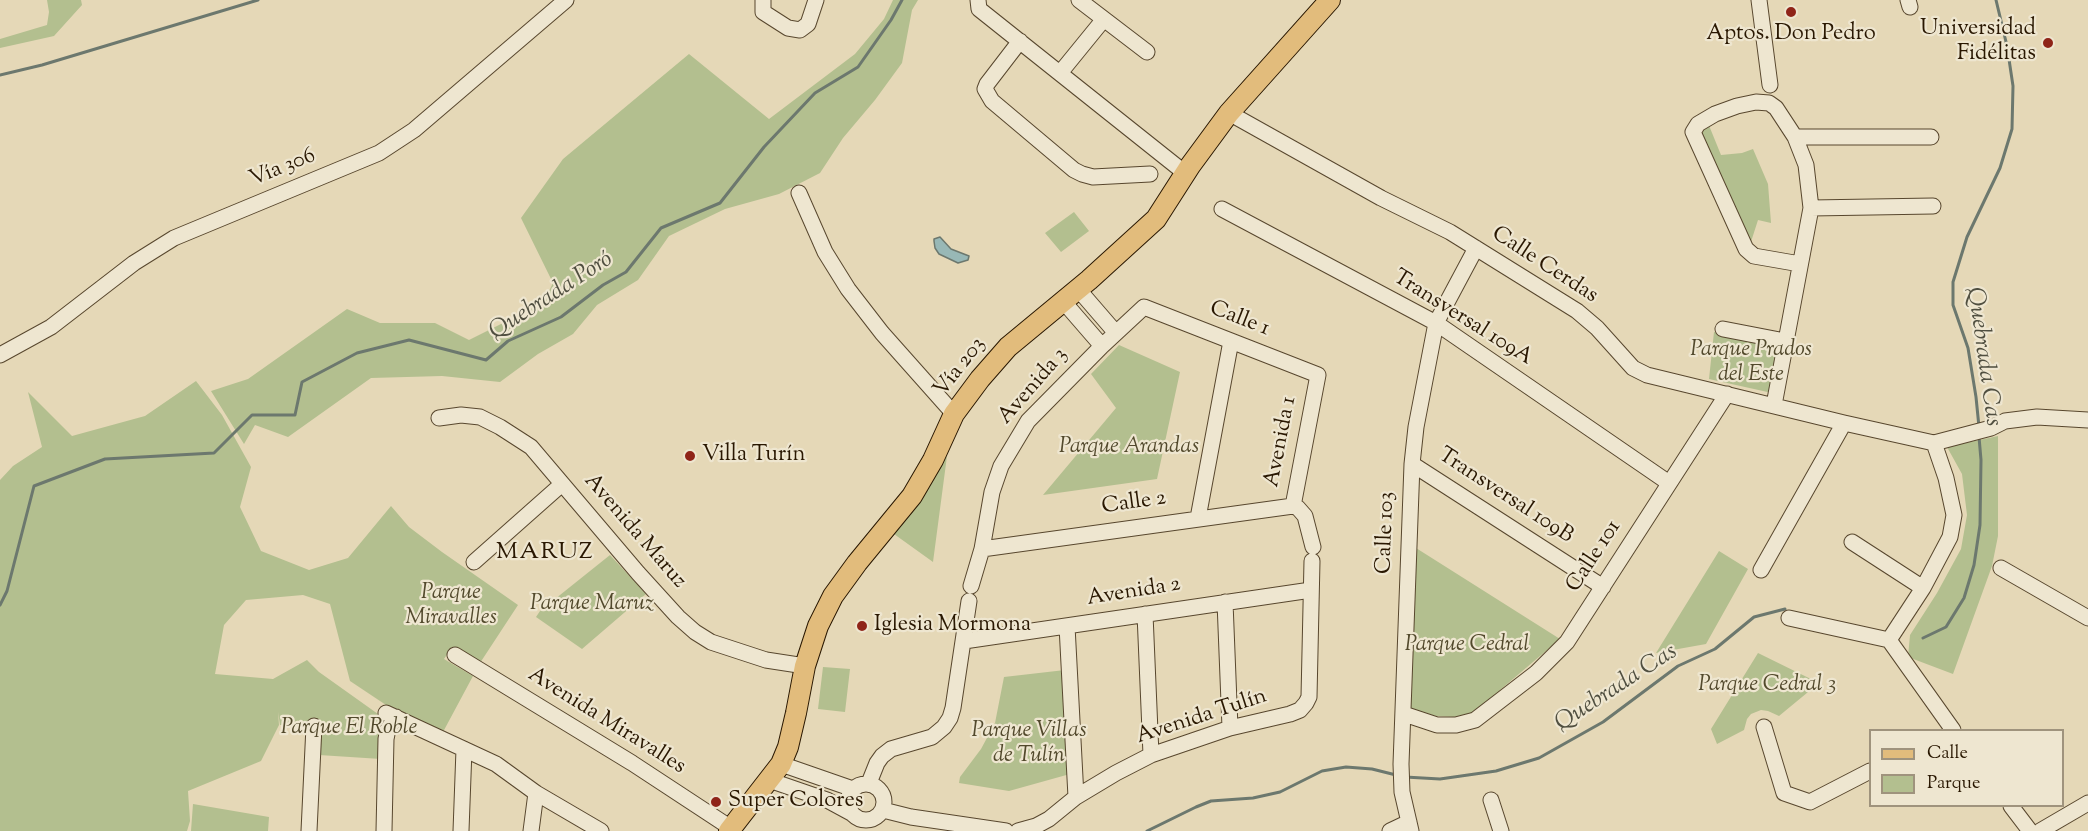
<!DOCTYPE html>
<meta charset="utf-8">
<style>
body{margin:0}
#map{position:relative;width:2088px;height:831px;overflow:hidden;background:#e5d8b7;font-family:"Sorts Mill Goudy",serif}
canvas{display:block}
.legend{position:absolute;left:1869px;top:729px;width:195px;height:78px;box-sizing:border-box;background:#eee6d0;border:2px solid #9f937d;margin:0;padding:8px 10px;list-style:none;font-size:18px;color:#291701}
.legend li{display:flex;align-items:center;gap:12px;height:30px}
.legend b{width:30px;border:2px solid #9f937d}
</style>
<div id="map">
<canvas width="2088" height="831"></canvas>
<ul class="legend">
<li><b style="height:8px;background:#e2bc7c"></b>Calle</li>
<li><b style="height:16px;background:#b3bf8f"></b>Parque</li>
</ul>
</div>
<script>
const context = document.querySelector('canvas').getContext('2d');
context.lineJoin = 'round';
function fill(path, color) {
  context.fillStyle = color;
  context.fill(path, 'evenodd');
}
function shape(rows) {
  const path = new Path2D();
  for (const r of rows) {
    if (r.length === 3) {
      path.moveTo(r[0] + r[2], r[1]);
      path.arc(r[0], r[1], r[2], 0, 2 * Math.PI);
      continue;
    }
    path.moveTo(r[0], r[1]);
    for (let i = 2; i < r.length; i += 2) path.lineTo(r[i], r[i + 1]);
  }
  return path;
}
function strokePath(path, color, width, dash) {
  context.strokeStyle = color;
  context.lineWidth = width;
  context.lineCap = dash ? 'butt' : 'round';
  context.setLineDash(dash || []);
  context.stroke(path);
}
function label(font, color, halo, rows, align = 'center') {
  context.font = font + ' "Sorts Mill Goudy",serif';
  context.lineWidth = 4.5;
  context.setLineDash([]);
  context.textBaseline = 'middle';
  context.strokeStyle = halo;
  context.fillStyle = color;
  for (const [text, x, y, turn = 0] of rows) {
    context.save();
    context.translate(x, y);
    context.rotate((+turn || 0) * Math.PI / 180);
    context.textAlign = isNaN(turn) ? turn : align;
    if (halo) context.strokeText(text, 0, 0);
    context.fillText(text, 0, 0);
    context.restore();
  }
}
const green = shape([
 [47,0,81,0,82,5,54,36,0,48,0,39,47,25,49,12],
 [893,0,918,0,912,10,902,63,875,100,843,138,820,173,779,194,725,209,669,236,638,280,597,305,573,334,538,354,500,382,442,376,371,378,288,437,255,425,244,444,211,391,248,379,347,309,380,323,435,323,469,340,543,303,553,283,521,218,563,159,689,54,769,119,855,54,884,19],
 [1708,123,1721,155,1742,153,1753,149,1768,184,1771,223,1758,220,1749,248,1698,132],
 [1074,212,1089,231,1061,252,1045,233],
 [1714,332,1781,345,1772,393,1709,379],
 [1119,345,1180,372,1157,479,1043,495,1116,408,1091,374],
 [196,381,222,415,251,467,240,507,261,551,309,570,348,558,391,506,409,527,442,552,518,605,480,663,452,647,444,659,473,676,443,732,386,705,350,681,330,604,303,595,246,600,224,625,215,674,273,679,307,660,319,672,385,719,381,759,319,755,321,722,309,720,308,725,280,725,278,712,279,725,261,761,188,791,190,821,187,831,0,831,0,480,13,466,42,447,28,392,72,436,145,416],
 [1998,436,1998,536,1992,566,1953,674,1908,657,1910,635,1937,593,1961,549,1967,515,1962,474,1947,447],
 [947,456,933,562,894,534],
 [1416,548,1560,639,1473,713,1454,717,1436,716,1410,709],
 [1719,551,1748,569,1706,644,1656,653],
 [610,555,646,594,582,649,536,617,540,611],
 [1758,653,1819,683,1779,716,1768,711,1761,710,1751,714,1747,719,1744,730,1717,744,1711,729],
 [823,667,850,669,845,712,818,709],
 [1065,670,1070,774,1009,791,959,783,960,777,981,749,995,723,1004,677],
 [193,804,269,817,268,831,191,831]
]);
const water = shape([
 [940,237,951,249,969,256,968,260,958,263,939,254,935,248,934,241,934,239,940,237]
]);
const stream = shape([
 [0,75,42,65,258,0],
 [1979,427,1976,397,1968,348,1953,305,1953,282,1967,237,2000,168,2012,129,2013,86,2007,46,1996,0],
 [0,605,7,591,34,486,105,459,214,453,252,415,295,415,302,382,357,353,409,340,486,360,508,341,561,317,603,285,626,272,661,228,720,203,764,147,815,93,858,67,891,20,902,0],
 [1923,638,1946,627,1964,598,1974,565,1980,525,1981,460,1979,437],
 [1405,777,1440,779,1496,771,1539,758,1603,722,1678,666,1715,649,1754,617,1785,609],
 [1147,831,1196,807,1211,801,1253,798,1280,792,1322,771,1346,767,1372,769,1396,775]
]);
const minor = shape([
 [763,0,763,12,788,28,800,30,808,24,816,0],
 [978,0,979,9,1185,173],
 [1079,0,1147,52],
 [1759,0,1770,85],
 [1908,0,1910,7],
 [1020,41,987,84,985,89,992,101,1074,170,1082,174,1093,177,1150,174],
 [1060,73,1104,19],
 [1229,113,1381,198,1450,232,1577,311,1597,328,1633,368,1647,375,1844,423,1934,443,1991,428,2005,421,2037,417,2088,420],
 [1795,137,1931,137],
 [799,193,825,252,848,289,882,333,954,414],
 [1811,208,1933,206],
 [1222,209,1436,323,1669,483],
 [1078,289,1116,333],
 [1063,301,1102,346],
 [1723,329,1785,341],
 [0,355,51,327,134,263,174,238,379,153,414,130,566,0],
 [1774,405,1811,208,1806,165,1795,137,1776,108,1769,103,1756,102,1737,106,1715,114,1698,124,1693,132,1746,249,1754,256,1800,264],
 [439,418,461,415,480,417,500,427,531,447,638,573,678,617,695,632,711,642,766,660,805,666],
 [1934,443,1946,478,1954,515,1950,537,1923,588,1889,640,1953,730],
 [1412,464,1603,587],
 [1198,518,1231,341],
 [1852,542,1923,588],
 [982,549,1293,506],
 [474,562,562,484],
 [2001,568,2088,618],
 [1761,570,1844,423],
 [971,586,982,549,992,492,1001,466,1028,421,1102,346,1144,307,1318,375,1293,506,1298,508,1305,516,1313,547],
 [1225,602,1230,728],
 [1145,614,1151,755],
 [1789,618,1889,640],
 [1067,626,1076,797],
 [964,641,1311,590],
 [455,655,632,763,731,828],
 [386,713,496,764,536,793,601,831],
 [1404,714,1437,725,1456,725,1475,720,1536,673,1567,642,1727,394],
 [1764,727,1784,793,1810,802,1870,771],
 [781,764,853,789],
 [769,780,827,800,851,813],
 [869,783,877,763,882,756,891,749,932,737,944,727,950,718,953,708,969,601],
 [866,802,18],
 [1491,800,1501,831],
 [2011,806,2030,831],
 [883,810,911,817,1006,831],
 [309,831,314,726],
 [384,831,386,739,388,729,396,717],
 [461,831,464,749],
 [531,831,536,793],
 [1018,831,1036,826,1049,819,1076,797,1116,773,1151,755,1230,728,1290,714,1300,710,1306,703,1309,697,1312,561],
 [1390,831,1409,822],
 [1411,831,1402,792,1401,764,1412,464,1416,427,1436,323,1476,248],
 [2040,831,2088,803]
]);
const major = shape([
 [729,831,781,764,788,747,796,713,805,666,818,626,833,596,857,563,912,496,933,460,954,414,980,379,1008,347,1089,280,1156,219,1190,166,1229,113,1330,0]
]);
const markers = [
 [1791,12,6,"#8f2418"],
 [2048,43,6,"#8f2418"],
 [690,456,6,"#8f2418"],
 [862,626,6,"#8f2418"],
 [716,802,6,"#8f2418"]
];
const poiNames = [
 ["Universidad",2036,30,"right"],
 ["Fidélitas",2036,55,"right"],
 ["Aptos. Don Pedro",1791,35,"center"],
 ["Villa Turín",702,456],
 ["Iglesia Mormona",874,626],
 ["Super Colores",728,802]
];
const streetNames = [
 ["Vía 306",283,169,-22],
 ["Calle Cerdas",1544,266,33],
 ["Transversal 109A",1462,319,32],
 ["Calle 1",1239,320,21],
 ["Vía 203",961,368,-52],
 ["Avenida 3",1034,387,-49],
 ["Avenida 1",1282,442,-79],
 ["Transversal 109B",1505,497,33],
 ["Calle 2",1134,504,-8],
 ["Avenida Maruz",634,532,49],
 ["Calle 103",1387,533,-88],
 ["Calle 101",1595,557,-57],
 ["Avenida 2",1134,593,-9],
 ["Avenida Tulín",1202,718,-18],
 ["Avenida Miravalles",606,722,32]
];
const parkNames = [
 ["Parque Prados",1751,351],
 ["del Este",1751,376],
 ["Parque Arandas",1129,448],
 ["Parque",451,594],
 ["Miravalles",451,619],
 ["Parque Maruz",592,605],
 ["Parque Cedral",1467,646],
 ["Parque Cedral 3",1767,686],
 ["Parque El Roble",349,729],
 ["Parque Villas",1029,732],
 ["de Tulín",1029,757]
];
const waterNames = [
 ["Quebrada Poró",552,297,-33],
 ["Quebrada Cas",1982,357,82],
 ["Quebrada Cas",1617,689,-33]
];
const neighbourhoodNames = [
 ["MARUZ",545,554]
];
fill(green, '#b3bf8f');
fill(water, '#98b8b6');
strokePath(water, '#6c786e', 1.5);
strokePath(stream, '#6c786e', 3);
strokePath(minor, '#58472e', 17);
strokePath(major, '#291701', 22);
strokePath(minor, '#eee6d0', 15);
strokePath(major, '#e2bc7c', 20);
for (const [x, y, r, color] of markers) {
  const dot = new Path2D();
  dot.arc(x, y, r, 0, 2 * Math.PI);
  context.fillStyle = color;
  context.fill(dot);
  strokePath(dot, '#eee6d0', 2);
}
label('22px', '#291701', '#eee6d0', poiNames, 'left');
label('22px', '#291701', '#eee6d0', streetNames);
label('italic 22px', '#52492c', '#eee6d0', parkNames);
label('italic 24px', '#504f40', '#eee6d0', waterNames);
context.letterSpacing = '1.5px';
label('24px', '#291701', '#eee6d0', neighbourhoodNames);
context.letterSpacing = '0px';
</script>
